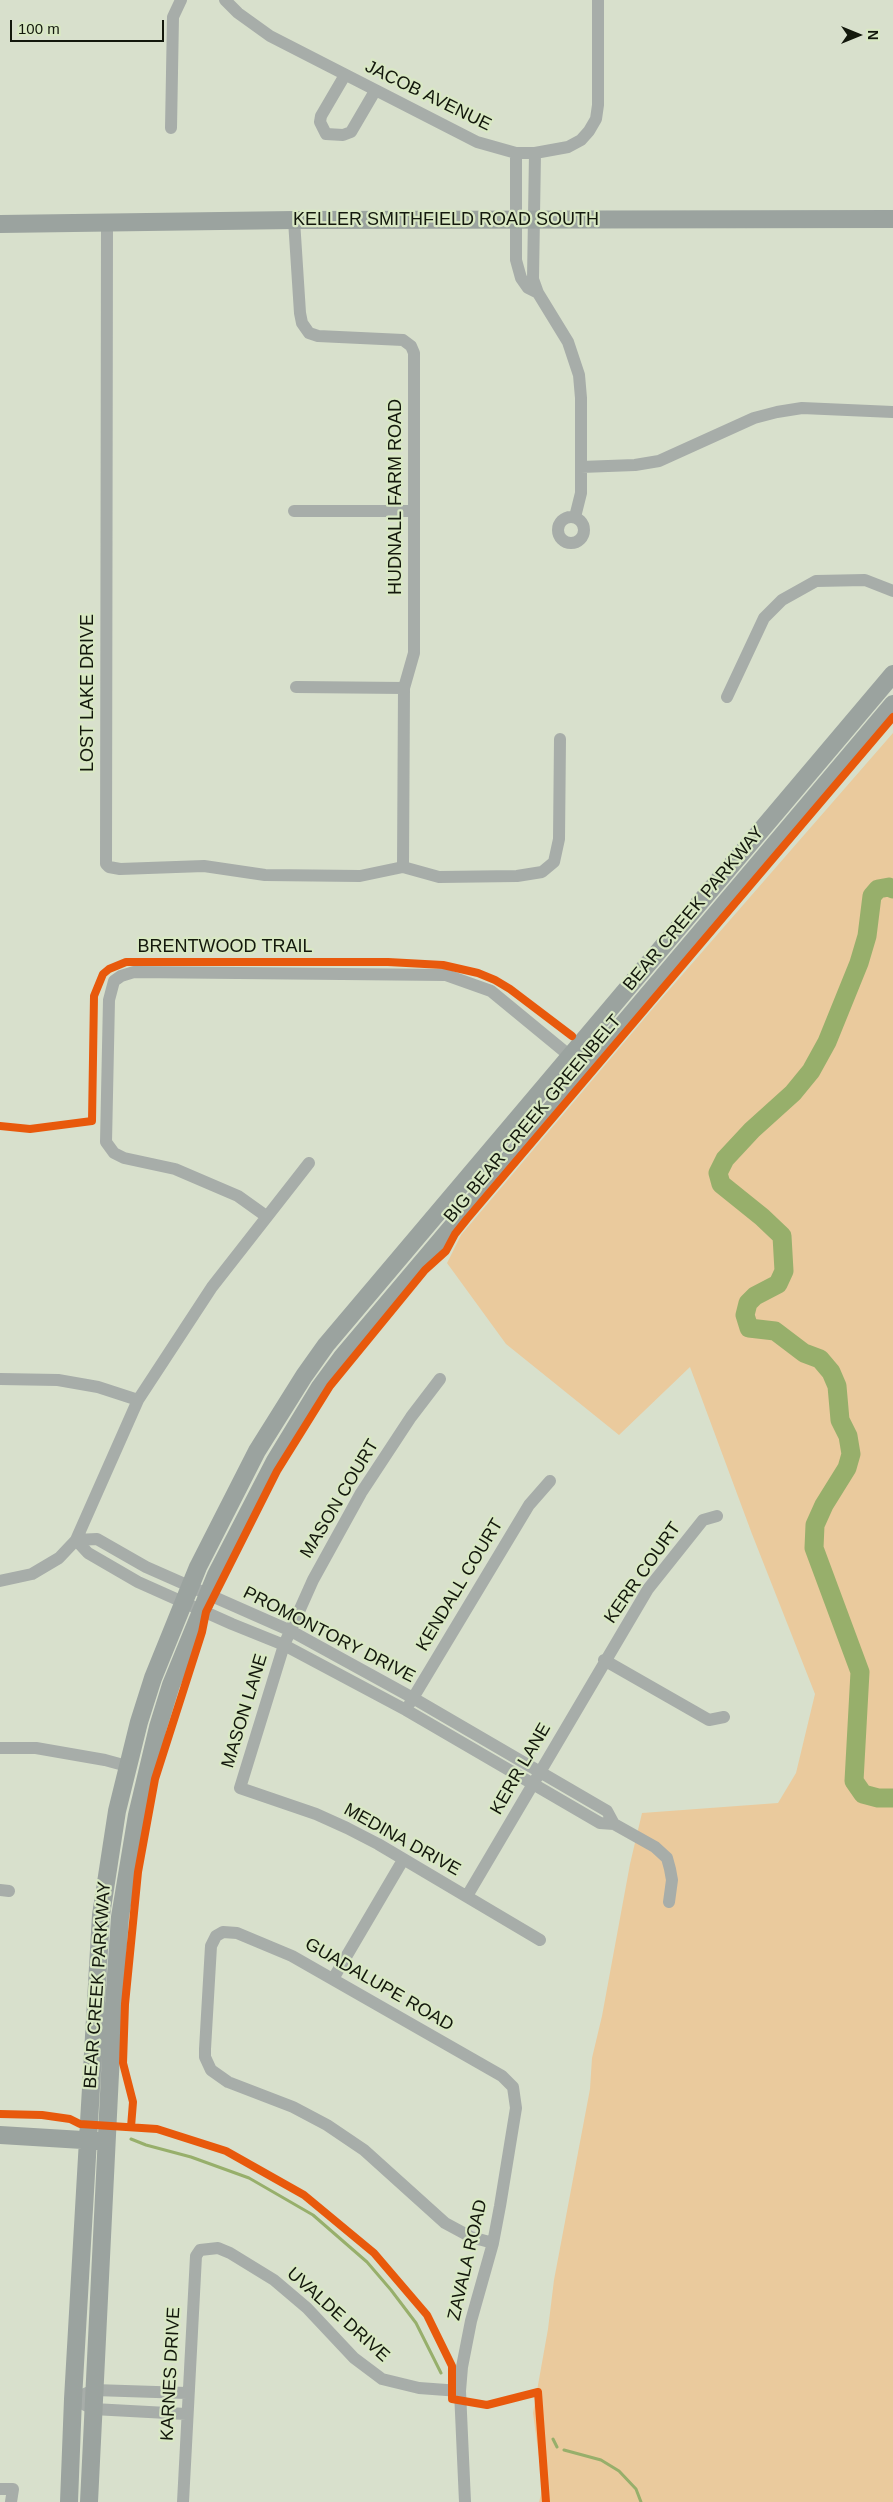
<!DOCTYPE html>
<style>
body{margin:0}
#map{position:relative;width:893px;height:2502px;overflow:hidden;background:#d8e0cc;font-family:Arial,sans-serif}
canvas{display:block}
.north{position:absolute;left:833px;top:10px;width:50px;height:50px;-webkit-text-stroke:4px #d9e8c4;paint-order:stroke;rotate:90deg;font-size:14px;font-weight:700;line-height:20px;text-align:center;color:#13180c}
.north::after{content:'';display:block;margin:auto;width:18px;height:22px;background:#13180c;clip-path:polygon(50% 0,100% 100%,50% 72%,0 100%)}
.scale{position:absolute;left:10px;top:20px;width:154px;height:22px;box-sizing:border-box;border:2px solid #13180c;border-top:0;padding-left:6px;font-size:15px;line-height:18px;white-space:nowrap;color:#13180c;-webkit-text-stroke:4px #d9e8c4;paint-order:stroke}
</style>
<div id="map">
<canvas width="893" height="2502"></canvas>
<div class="north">N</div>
<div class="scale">100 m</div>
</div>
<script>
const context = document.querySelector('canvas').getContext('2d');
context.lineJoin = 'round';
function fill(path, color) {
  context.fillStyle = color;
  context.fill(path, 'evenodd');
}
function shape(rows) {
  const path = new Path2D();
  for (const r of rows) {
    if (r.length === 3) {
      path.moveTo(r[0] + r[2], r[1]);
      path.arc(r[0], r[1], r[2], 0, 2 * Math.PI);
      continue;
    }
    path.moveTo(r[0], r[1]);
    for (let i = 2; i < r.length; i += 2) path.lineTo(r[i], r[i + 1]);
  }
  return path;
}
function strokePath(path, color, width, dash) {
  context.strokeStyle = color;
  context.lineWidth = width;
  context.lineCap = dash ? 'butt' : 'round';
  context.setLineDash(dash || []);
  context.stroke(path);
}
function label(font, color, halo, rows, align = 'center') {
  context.font = font + ' Arial,sans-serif';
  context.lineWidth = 4.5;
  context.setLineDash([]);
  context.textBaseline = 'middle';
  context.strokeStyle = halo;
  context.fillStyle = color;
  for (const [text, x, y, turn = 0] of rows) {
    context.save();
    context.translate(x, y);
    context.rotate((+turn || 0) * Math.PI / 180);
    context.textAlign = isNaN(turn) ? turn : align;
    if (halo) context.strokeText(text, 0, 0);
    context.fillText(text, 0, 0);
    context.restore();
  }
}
const green = shape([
 [893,733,893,2502,539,2502,543,2487,533,2413,548,2329,554,2280,590,2089,592,2058,602,2016,630,1864,642,1813,778,1803,796,1773,815,1694,752,1534,690,1367,619,1435,506,1344,447,1263,461,1235,655,1006]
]);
const stream = shape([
 [131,2139,146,2145,191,2157,249,2178,313,2215,367,2262,391,2290,416,2323,441,2373],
 [553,2439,557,2447],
 [564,2450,601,2460,619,2471,636,2489,641,2502]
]);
const river = shape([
 [893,889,889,887,878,889,872,896,867,936,859,963,827,1042,811,1071,793,1093,752,1130,725,1159,718,1173,721,1184,762,1217,782,1236,784,1271,778,1284,755,1296,748,1303,745,1315,749,1328,775,1331,804,1353,820,1359,831,1372,837,1386,840,1420,848,1436,851,1454,847,1468,824,1505,815,1525,814,1548,860,1672,854,1781,863,1794,878,1798,893,1798]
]);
const street = shape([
 [225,0,238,13,270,36,477,142,516,153,535,153,568,147,581,140,589,131,596,119,598,105,598,0],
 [345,75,321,116,320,122,326,134,343,135,351,132,375,91],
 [171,128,173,17,181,0],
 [516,153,516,260,521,278,528,288,538,293],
 [535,153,533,279,538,293,568,342,579,375,581,398,581,493,575,517],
 [294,220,300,313,302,323,309,333,318,336,403,340,411,346,414,353,414,653,404,688,403,867],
 [107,223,106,864,109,867,120,869,204,866,265,875,360,876,403,867,439,877,517,876,542,872,554,862,559,839,560,739],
 [581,467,635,465,659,461,754,418,777,412,802,408,893,412],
 [294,511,412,511],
 [571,530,13],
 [296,687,404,688],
 [727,697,764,618,782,600,816,581,865,580,893,591],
 [266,1216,238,1196,175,1169,124,1158,114,1153,106,1142,109,1000,114,981,121,976,134,972,446,975,491,991,570,1056],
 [0,1379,58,1380,98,1387,138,1400],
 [440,1379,411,1417,361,1493,313,1580,284,1645,240,1788,316,1814,347,1828,378,1844,540,1940],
 [76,1540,88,1553,138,1582,232,1624,284,1645,406,1710,600,1823,614,1824,655,1847,667,1858,670,1869,672,1880,669,1902],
 [76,1540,97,1539,146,1567,291,1631,413,1698,607,1811,614,1824],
 [0,1581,32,1574,59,1558,76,1540,138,1400,212,1287,309,1163],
 [604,1660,709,1720,724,1717],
 [410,1703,529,1505,550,1481],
 [0,1748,36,1748,105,1760,127,1766],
 [0,1890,9,1891],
 [467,1896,648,1589,703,1520,717,1516],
 [333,1979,403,1860],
 [73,2399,94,2390,187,2393],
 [73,2399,93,2409,186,2414],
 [0,2489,13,2489,11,2502],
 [183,2502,196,2256,200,2250,218,2248,230,2253,274,2280,307,2308,354,2358,382,2379,419,2388,460,2391],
 [465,2502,460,2391,462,2367,471,2321,493,2243,500,2206,516,2108,513,2087,502,2076,292,1956,237,1933,223,1932,216,1936,211,1946,205,2049,205,2057,211,2070,228,2082,293,2107,327,2125,364,2150,445,2223,471,2237,493,2243]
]);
const secondary = shape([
 [0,224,294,220,893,219],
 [0,2135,99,2141],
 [69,2502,73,2399,101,1915,117,1811,139,1722,153,1678,198,1567,257,1451,304,1376,326,1345,893,674],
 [89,2502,112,2033,120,1917,137,1815,158,1727,171,1685,216,1575,275,1461,320,1387,342,1357,893,704]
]);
const cycleway = shape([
 [0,1126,30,1129,92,1121,94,996,103,974,109,969,126,962,388,962,443,965,478,973,495,980,510,989,572,1036],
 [0,2114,42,2115,70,2119,80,2124,157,2129,226,2151,304,2195,374,2253,427,2315,452,2366,452,2399,487,2405,538,2392,546,2502],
 [131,2127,133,2102,123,2063,125,2004,138,1872,155,1779,202,1632,206,1612,277,1471,330,1386,425,1270,446,1251,455,1234,467,1219,893,717]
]);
const streetNames = [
 ["JACOB AVENUE",428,96,26],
 ["KELLER SMITHFIELD ROAD SOUTH",446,220],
 ["HUDNALL FARM ROAD",396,497,-90],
 ["LOST LAKE DRIVE",88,693,-90],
 ["BEAR CREEK PARKWAY",694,909,-50],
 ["BRENTWOOD TRAIL",225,947],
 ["BIG BEAR CREEK GREENBELT",533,1119,-50],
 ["MASON COURT",340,1499,-59],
 ["KERR COURT",643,1573,-55],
 ["KENDALL COURT",460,1585,-59],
 ["PROMONTORY DRIVE",329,1635,27],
 ["MASON LANE",245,1711,-73],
 ["KERR LANE",521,1769,-60],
 ["MEDINA DRIVE",402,1840,29],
 ["BEAR CREEK PARKWAY",98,1985,-86],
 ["GUADALUPE ROAD",379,1985,30],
 ["ZAVALA ROAD",468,2260,-77],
 ["UVALDE DRIVE",338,2315,42],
 ["KARNES DRIVE",171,2374,-87]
];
fill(green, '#eaca9d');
strokePath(stream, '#97af6b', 3);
strokePath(river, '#97af6b', 19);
strokePath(street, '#a7ada9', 12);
strokePath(secondary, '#9ba39f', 18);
strokePath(cycleway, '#e8590c', 8);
label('18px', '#13180c', '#d9e8c4', streetNames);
</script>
